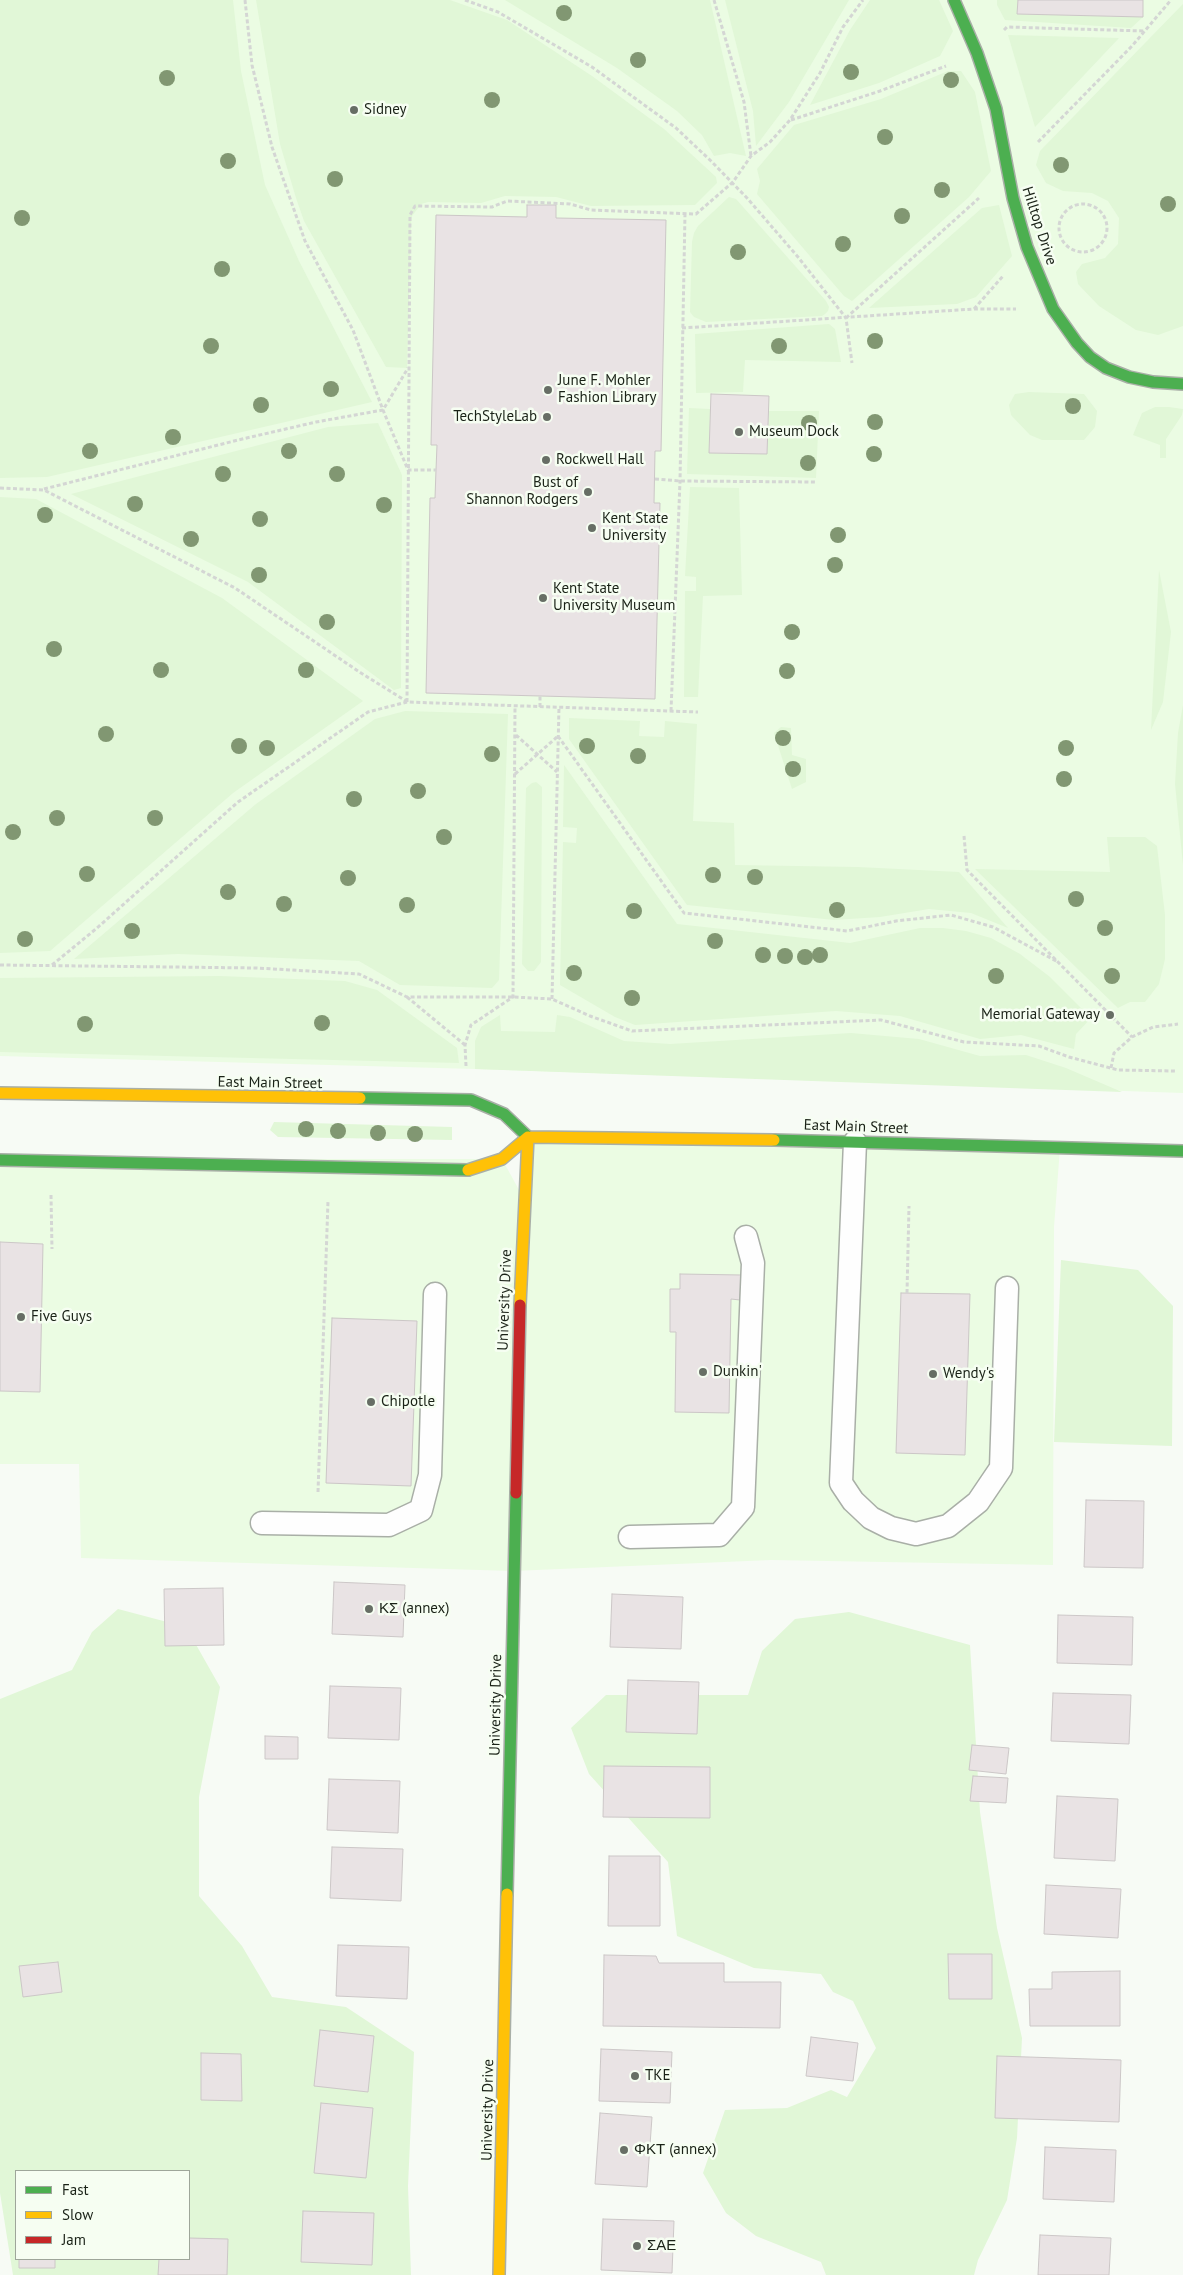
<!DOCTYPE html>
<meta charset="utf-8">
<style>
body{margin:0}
#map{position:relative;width:1183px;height:2275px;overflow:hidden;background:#f7fbf5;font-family:"PT Sans",sans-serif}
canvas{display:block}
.legend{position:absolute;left:15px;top:2170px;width:175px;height:90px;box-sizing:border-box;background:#f6fef2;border:1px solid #9ea69a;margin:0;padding:6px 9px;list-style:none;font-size:15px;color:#1a2217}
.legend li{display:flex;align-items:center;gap:10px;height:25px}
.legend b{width:25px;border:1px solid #9ea69a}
</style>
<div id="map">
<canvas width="1183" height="2275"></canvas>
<ul class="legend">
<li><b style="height:6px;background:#4caf50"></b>Fast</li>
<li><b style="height:6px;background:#ffc107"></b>Slow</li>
<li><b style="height:6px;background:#c62828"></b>Jam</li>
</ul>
</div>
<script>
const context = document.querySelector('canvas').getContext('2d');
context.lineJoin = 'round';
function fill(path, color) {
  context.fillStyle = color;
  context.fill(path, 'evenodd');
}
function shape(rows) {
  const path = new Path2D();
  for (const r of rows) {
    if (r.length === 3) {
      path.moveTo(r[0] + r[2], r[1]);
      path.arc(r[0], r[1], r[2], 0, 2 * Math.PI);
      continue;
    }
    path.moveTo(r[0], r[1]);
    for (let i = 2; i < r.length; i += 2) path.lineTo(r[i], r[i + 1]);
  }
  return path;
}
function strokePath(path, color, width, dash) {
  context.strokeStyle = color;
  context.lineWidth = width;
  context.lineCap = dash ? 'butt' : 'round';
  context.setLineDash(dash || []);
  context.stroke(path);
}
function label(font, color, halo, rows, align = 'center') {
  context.font = font + ' "PT Sans",sans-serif';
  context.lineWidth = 5;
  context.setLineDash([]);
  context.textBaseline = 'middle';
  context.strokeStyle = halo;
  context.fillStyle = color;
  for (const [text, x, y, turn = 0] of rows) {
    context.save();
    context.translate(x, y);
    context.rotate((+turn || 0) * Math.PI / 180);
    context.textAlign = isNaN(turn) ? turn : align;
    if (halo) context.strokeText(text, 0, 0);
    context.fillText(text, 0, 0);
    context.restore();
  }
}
const built = shape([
 [0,0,1183,0,1183,1093,475,1069,0,1056],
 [528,1137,1060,1148,1054,1227,1053,1565,771,1560,513,1571,81,1558,79,1464,0,1464,0,1159,502,1159,524,1199]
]);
const green = shape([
 [0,0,233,0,241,71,265,185,299,261,372,402,47,477,0,478],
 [256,0,450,0,507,20,592,76,664,129,716,177,717,183,695,205,591,206,556,197,505,196,481,203,428,202,421,204,412,216,411,224,407,368,386,367,304,221,296,198,280,144],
 [505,0,710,0,746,156,730,153,714,156,702,135,677,111,617,68],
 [725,0,849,0,789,102,756,146,753,111],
 [870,0,939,0,953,31,940,56,879,83,810,105,850,30],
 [997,0,1018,0,1018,14,1143,17,1131,28,1005,20,997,5],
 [1183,4,1183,326,1158,335,1136,330,1099,306,1078,284,1076,272,1082,264,1105,258,1118,244,1119,218,1108,201,1092,193,1063,191,1046,183,1036,165,1040,151],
 [1008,35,1119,38,1035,127],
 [948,71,961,71,975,92,991,171,969,197,852,301,844,296,757,194,760,181,757,169,794,125,881,99],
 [729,197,736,199,826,301,829,307,828,311,825,314,822,316,706,322,694,317,690,312,692,242,694,233,698,226],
 [999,205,1012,256,976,297,957,304,869,308,982,208],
 [829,324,835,329,841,362,745,360,743,392,696,393,695,334],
 [1029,392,1084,394,1097,411,1095,427,1084,440,1042,440,1030,435,1011,415,1009,405,1015,394],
 [1155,407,1169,407,1183,409,1182,415,1166,439,1166,458,1160,458,1160,445,1133,435,1142,413],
 [689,408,710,409,709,453,767,454,769,411,819,411,816,478,687,474],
 [378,423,402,475,401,688,394,690,248,582,71,494,328,427],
 [690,487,739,488,742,595,703,596,698,697,684,697,685,591,696,591,696,577,685,576],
 [0,497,36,499,222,598,363,701,233,793,50,951,0,953],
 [1159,570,1171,632,1163,702,1151,730],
 [1183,705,1183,865,1175,784,1178,733],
 [405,711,508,714,499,980,492,988,400,985,359,961,178,954,74,959,256,804,375,719],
 [569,718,640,721,639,736,664,737,665,721,697,724,693,821,734,823,735,865,858,867,959,872,1008,928,971,913,929,909,880,917,834,920,687,905,569,739],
 [781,727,791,728,792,755,806,759,806,782,792,789,774,733],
 [564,765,677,924,850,943,920,928,943,928,966,931,991,938,1020,954,1050,977,1091,1018,1076,1034,1074,1049,1021,1035,980,1039,900,1016,836,1011,635,1025,615,1017,560,985,563,842,576,843,577,828,563,827],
 [536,782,542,787,541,962,534,971,528,971,522,964,526,788,532,783],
 [1107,837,1145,837,1157,846,1165,915,1165,959,1159,984,1145,1002,1130,1002,1118,1008,975,869,1110,872],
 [220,976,345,981,377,990,457,1048,459,1063,0,1052,0,978],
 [500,1015,501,1031,555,1032,557,1015,570,1017,624,1041,670,1044,851,1033,919,1039,980,1056,1026,1055,1066,1068,1122,1092,475,1069,475,1041,481,1027],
 [274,1122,452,1127,452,1140,278,1137,270,1130],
 [1061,1260,1138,1270,1173,1306,1172,1446,1054,1442],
 [118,1609,186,1627,220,1687,199,1797,199,1896,242,1946,272,1997,346,2007,414,2052,408,2186,411,2275,13,2275,0,2193,0,1699,72,1670,92,1632],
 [16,2171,189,2171,189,2259,16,2259],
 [849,1612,970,1645,980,1812,997,1928,1022,2038,1017,2138,1007,2200,978,2260,974,2275,826,2275,821,2262,756,2236,726,2213,703,2173,725,2110,787,2108,831,2090,847,2097,876,2048,853,2001,833,1992,821,1974,754,1968,677,1936,668,1862,589,1774,571,1728,606,1695,748,1695,762,1651,795,1619]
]);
const building = shape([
 [1018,0,1143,0,1143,17,1017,14,1018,0],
 [527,205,556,205,556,218,666,220,661,451,655,451,654,503,660,503,655,699,426,693,430,498,435,498,436,470,437,445,431,445,436,215,527,217,527,205],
 [711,394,769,396,767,454,709,453,711,394],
 [0,1242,43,1244,40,1392,0,1391,0,1242],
 [680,1274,741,1275,740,1300,731,1299,729,1413,675,1412,676,1332,670,1332,670,1289,680,1289,680,1274],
 [901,1293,970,1294,965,1455,896,1453,901,1293],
 [332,1318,417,1321,411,1486,326,1483,332,1318],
 [1086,1500,1144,1501,1143,1568,1084,1567,1086,1500],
 [334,1582,405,1585,403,1637,332,1634,334,1582],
 [223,1588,224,1645,165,1646,164,1589,223,1588],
 [612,1594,683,1597,681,1649,610,1647,612,1594],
 [1058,1615,1133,1617,1132,1665,1057,1663,1058,1615],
 [628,1680,699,1682,697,1734,626,1732,628,1680],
 [330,1686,401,1688,399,1740,328,1738,330,1686],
 [1053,1693,1131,1695,1129,1744,1051,1741,1053,1693],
 [265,1736,298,1737,298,1759,265,1759,265,1736],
 [972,1745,1009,1748,1006,1774,969,1770,972,1745],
 [604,1766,710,1767,710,1818,603,1817,604,1766],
 [973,1776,1008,1778,1006,1803,970,1801,973,1776],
 [329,1779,400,1781,398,1833,327,1830,329,1779],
 [1057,1796,1118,1799,1115,1861,1054,1858,1057,1796],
 [332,1847,403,1849,401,1901,330,1898,332,1847],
 [609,1856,660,1856,660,1926,608,1926,609,1856],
 [1046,1885,1121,1889,1118,1938,1044,1934,1046,1885],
 [338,1945,409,1947,407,1999,336,1996,338,1945],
 [948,1954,992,1954,992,1999,949,1999,948,1954],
 [604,1955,656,1956,659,1963,724,1963,724,1982,781,1982,780,2028,603,2026,604,1955],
 [58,1962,62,1992,23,1997,19,1966,58,1962],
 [1120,1971,1120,2026,1030,2026,1029,1989,1052,1989,1052,1972,1120,1971],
 [320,2030,374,2036,368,2092,314,2086,320,2030],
 [811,2037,858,2043,853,2081,806,2076,811,2037],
 [601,2049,672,2052,670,2103,599,2101,601,2049],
 [201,2053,241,2054,242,2101,201,2100,201,2053],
 [997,2056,1121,2060,1119,2122,995,2118,997,2056],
 [321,2103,373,2108,366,2178,314,2173,321,2103],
 [600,2113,652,2117,647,2187,595,2184,600,2113],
 [1045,2147,1116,2150,1114,2202,1043,2199,1045,2147],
 [303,2211,374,2213,372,2265,301,2262,303,2211],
 [603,2219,674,2221,672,2273,601,2270,603,2219],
 [1040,2235,1111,2238,1109,2275,1038,2275,1040,2235],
 [189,2238,228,2239,227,2275,158,2275,159,2259,189,2259,189,2238],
 [19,2259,55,2259,55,2268,19,2268,19,2259]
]);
const path = shape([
 [245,0,252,65,272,147,305,241,353,330,383,410,408,470,436,470],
 [465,0,498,12,592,67,676,128,711,161,747,198,798,257,846,318,852,363],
 [714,0,744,102,751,156],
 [1004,30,1007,27,1144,31],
 [791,120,880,91,946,66],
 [1038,142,1132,46,1171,0],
 [1083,228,24],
 [974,309,1003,276],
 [846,318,979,198],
 [682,328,974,309,1016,309],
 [655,479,680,481,815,482],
 [0,488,44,490,235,588,361,673,406,701],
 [44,489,238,440,316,422,383,410,408,368],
 [407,702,410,215,415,206,492,207,507,201,570,204,591,210,696,214,733,182,751,156,770,142,790,120,820,73,843,27,863,0],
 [540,707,540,696],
 [671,711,680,481,685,213],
 [516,735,557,772],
 [558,736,684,913,847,931,896,921,951,915,993,927,1058,962],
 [515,774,557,737],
 [964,836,967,870,1132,1037],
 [0,965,257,968,359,974,407,997,513,997,552,999,590,1016,632,1031,881,1020,964,1042,1039,1046,1069,1057,1118,1070,1175,1071],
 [52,965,97,928,238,802,368,712,407,702,698,712],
 [407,997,465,1045],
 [552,999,559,707],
 [466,1066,465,1045,471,1025,513,997,515,706],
 [1111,1068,1114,1053,1132,1037,1153,1027,1178,1024],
 [51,1195,52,1249],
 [907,1293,909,1206],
 [318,1492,328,1201]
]);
const lane = shape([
 [855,1142,841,1483,853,1501,871,1518,891,1528,916,1534,948,1526,978,1502,1001,1468,1007,1288],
 [262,1523,389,1525,421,1510,430,1475,435,1294],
 [630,1537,719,1535,743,1507,753,1263,746,1237]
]);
const fast = shape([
 [954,0,977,53,996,109,1013,198,1027,247,1053,309,1077,343,1090,357,1106,368,1129,377,1153,382,1183,384],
 [360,1098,471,1100,504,1114,528,1137],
 [774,1140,1183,1151],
 [0,1160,468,1170],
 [507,1894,516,1493]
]);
const slow = shape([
 [0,1093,360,1098],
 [468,1170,502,1159,528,1137,774,1140],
 [520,1305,528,1137],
 [499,2275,507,1894]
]);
const jam = shape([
 [516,1493,520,1305]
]);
const trees = [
 [564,13],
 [638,60],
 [851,72],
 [167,78],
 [951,80],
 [492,100],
 [885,137],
 [228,161],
 [1061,165],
 [335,179],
 [942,190],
 [1168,204],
 [902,216],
 [22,218],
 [843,244],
 [738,252],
 [222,269],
 [875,341],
 [211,346],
 [779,346],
 [331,389],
 [261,405],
 [1073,406],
 [875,422],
 [809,423],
 [173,437],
 [90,451],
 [289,451],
 [874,454],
 [808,463],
 [223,474],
 [337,474],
 [135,504],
 [384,505],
 [45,515],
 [260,519],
 [838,535],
 [191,539],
 [835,565],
 [259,575],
 [327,622],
 [792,632],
 [54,649],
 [161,670],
 [306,670],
 [787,671],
 [106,734],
 [783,738],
 [239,746],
 [587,746],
 [267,748],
 [1066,748],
 [492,754],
 [638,756],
 [793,769],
 [1064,779],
 [418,791],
 [354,799],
 [57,818],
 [155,818],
 [13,832],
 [444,837],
 [87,874],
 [713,875],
 [755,877],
 [348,878],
 [228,892],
 [1076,899],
 [284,904],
 [407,905],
 [837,910],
 [634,911],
 [1105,928],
 [132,931],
 [25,939],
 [715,941],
 [763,955],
 [820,955],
 [785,956],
 [805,957],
 [574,973],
 [996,976],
 [1112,976],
 [632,998],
 [322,1023],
 [85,1024],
 [306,1129],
 [338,1131],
 [378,1133],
 [415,1134]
];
const markers = [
 [354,110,5,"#676e65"],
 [548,390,5,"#676e65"],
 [547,417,5,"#676e65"],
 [739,432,5,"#676e65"],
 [546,460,5,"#676e65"],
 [588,492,5,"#676e65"],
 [592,528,5,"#676e65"],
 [543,598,5,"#676e65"],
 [1110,1015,5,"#676e65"],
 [21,1317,5,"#676e65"],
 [703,1372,5,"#676e65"],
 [933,1374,5,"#676e65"],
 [371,1402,5,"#676e65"],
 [369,1609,5,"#676e65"],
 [635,2076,5,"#676e65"],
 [624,2150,5,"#676e65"],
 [637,2246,5,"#676e65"]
];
const poiNames = [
 ["Sidney",364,110],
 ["June F. Mohler",558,381],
 ["Fashion Library",558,398],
 ["TechStyleLab",537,417,"right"],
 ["Museum Dock",749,432],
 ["Rockwell Hall",556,460],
 ["Bust of",578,483,"right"],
 ["Shannon Rodgers",578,500,"right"],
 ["Kent State",602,519],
 ["University",602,536],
 ["Kent State",553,589],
 ["University Museum",553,606],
 ["Memorial Gateway",1100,1015,"right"],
 ["Five Guys",31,1317],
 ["Dunkin'",713,1372],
 ["Wendy's",943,1374],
 ["Chipotle",381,1402],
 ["ΚΣ (annex)",379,1609],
 ["TKE",645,2076],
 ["ΦΚΤ (annex)",634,2150],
 ["ΣΑΕ",647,2246]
];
const streetNames = [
 ["Hilltop Drive",1039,226,72],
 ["East Main Street",270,1083,1],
 ["East Main Street",856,1127,2],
 ["University Drive",505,1300,-88],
 ["University Drive",496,1705,-89],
 ["University Drive",488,2110,-89]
];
fill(built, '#ebfce3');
fill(green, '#e1f7d7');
fill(building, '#e9e3e4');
strokePath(building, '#ccc7c7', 1);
strokePath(lane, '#a9afa7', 25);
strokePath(fast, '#a9afa7', 14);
strokePath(slow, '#a9afa7', 14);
strokePath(jam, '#a9afa7', 14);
strokePath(path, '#d4d6d4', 3, [4, 2.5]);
strokePath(lane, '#fefefe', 22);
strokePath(fast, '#4caf50', 11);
strokePath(slow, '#ffc107', 11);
strokePath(jam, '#c62828', 11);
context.fillStyle = '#819772';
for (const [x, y] of trees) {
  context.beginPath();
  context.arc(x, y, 8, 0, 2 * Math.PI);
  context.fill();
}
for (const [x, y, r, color] of markers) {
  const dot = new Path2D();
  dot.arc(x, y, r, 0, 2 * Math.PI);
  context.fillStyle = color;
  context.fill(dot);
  strokePath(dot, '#f6fef2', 2);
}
label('15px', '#1a2217', '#f6fef2', poiNames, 'left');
label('15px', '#1a2217', '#f6fef2', streetNames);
</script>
